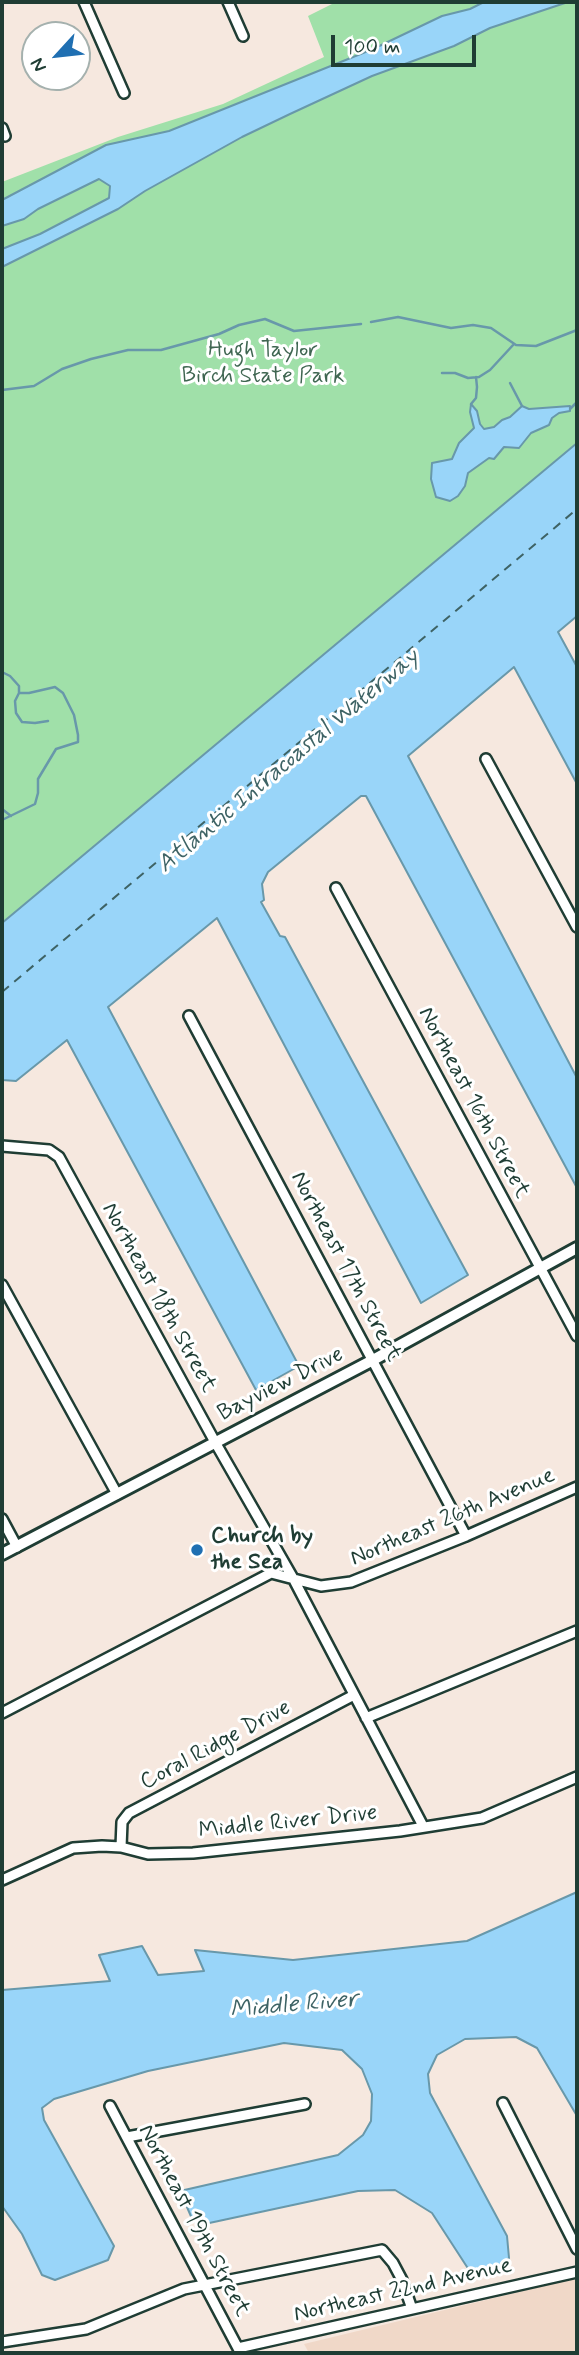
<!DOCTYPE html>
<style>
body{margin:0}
#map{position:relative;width:579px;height:2355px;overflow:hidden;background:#f6e8df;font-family:Mynerve,sans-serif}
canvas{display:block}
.frame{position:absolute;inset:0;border:4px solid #1f3d34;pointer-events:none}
.north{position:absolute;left:21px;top:21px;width:70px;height:70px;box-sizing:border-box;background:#fff;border:2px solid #a5b1ae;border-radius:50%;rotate:243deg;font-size:19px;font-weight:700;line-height:28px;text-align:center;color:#1f3d34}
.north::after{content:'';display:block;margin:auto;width:24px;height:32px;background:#1f6fb2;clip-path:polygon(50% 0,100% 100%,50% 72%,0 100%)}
.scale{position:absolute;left:331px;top:35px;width:145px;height:32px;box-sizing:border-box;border:4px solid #1f3d34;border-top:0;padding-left:9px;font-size:21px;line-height:24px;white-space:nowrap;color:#1f3d34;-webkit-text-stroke:5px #fff;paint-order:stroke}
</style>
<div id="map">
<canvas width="579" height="2355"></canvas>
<div class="frame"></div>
<div class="north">N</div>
<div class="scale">100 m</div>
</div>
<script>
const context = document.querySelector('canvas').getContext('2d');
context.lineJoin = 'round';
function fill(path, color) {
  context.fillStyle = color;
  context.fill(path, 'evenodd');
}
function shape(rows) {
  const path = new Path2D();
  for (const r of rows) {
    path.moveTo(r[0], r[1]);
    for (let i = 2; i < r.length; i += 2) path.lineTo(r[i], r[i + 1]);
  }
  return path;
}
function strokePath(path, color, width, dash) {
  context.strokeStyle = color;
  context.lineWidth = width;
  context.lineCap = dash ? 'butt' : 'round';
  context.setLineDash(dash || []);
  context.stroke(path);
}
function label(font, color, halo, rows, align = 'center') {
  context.font = font + ' Mynerve,sans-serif';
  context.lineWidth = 6;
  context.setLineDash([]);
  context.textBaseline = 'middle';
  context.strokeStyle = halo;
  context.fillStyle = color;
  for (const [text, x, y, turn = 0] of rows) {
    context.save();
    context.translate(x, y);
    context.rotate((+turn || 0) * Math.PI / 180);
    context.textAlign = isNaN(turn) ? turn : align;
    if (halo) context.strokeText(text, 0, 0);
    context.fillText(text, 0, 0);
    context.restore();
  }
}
const built = shape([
 [577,2278,577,2353,309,2353,304,2344]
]);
const green = shape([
 [336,2,577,2,577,443,2,923,2,182,118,137,223,104,324,57,308,16]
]);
const water = shape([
 [484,2,568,2,490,28,454,46,372,76,290,114,242,137,145,191,118,209,2,267,2,249,40,234,109,198,110,186,99,179,38,209,24,219,2,226,2,200,106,145,169,131,373,49,442,16,470,9,484,2],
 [471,404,477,411,480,424,484,429,494,427,502,420,510,417,522,406,529,409,570,406,570,411,559,413,552,418,549,425,531,433,519,448,504,447,494,459,489,458,468,473,465,486,458,496,450,501,436,497,431,479,432,463,452,459,459,443,474,428,470,412,471,404],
 [577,443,577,616,558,632,577,667,577,784,514,667,408,756,577,1078,577,1188,366,796,361,796,268,872,262,884,264,900,261,902,280,936,285,937,468,1275,421,1303,217,918,108,1007,299,1366,256,1390,67,1040,16,1081,2,1080,2,923,577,443],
 [577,1892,577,2116,537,2048,516,2037,465,2039,437,2055,428,2074,430,2093,507,2236,509,2258,497,2272,483,2275,469,2270,432,2213,395,2190,358,2191,200,2225,193,2221,180,2191,338,2155,363,2135,371,2121,372,2094,362,2069,342,2050,284,2043,148,2071,54,2099,42,2108,44,2120,114,2246,108,2260,55,2280,42,2275,22,2234,2,2206,2,1990,110,1981,99,1955,142,1946,158,1975,204,1971,195,1950,293,1960,467,1941,577,1892]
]);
const stream = shape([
 [371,322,398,317,451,328,473,325,491,328,516,345,536,346,577,330],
 [442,373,455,373,468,378,479,377,490,370,514,344],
 [510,383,522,406],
 [2,390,34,386,62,369,91,359,128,350,161,350,219,334,239,325,265,319,294,331,361,324],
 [471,404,476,398,477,387,476,377],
 [570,409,577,402],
 [2,672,10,676,19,686,19,693,29,693,55,687,63,693,74,715,78,735,78,742,56,749,38,779,38,793,35,804,2,820],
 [19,693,15,701,16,713,22,722,35,723,48,721],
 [2,809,11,816]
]);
const ferry = shape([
 [2,992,577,509]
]);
const minor = shape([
 [84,2,124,93],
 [228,2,243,36],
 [2,128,5,136],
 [486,759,577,927],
 [336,888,577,1336],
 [189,1016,466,1536],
 [2,1146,49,1150,59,1157,215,1442,294,1580,423,1826],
 [2,1285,117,1494],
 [2,1519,17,1547],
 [2,1713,271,1573,321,1586,351,1582,466,1536,577,1487],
 [366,1718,577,1631],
 [121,1847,122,1822,129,1813,354,1695],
 [2,1880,73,1848,102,1846,121,1847,148,1854,193,1853,400,1831,482,1818,577,1777],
 [503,2103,577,2249],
 [110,2106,240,2352],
 [127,2137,305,2104],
 [2,2342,86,2329,184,2289,382,2250,393,2263,402,2280,412,2309],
 [238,2348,577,2272]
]);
const tertiary = shape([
 [2,1554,373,1360,577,1248]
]);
const markers = [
 [197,1550,7,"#1f6fb2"]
];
const parkNames = [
 ["Hugh Taylor",263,351],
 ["Birch State Park",263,377]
];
const streetNames = [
 ["Northeast 16th Street",473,1103,62],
 ["Northeast 17th Street",345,1267,62],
 ["Northeast 18th Street",158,1298,61],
 ["Bayview Drive",281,1385,-27],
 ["Northeast 26th Avenue",453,1518,-23],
 ["Coral Ridge Drive",216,1746,-28],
 ["Middle River Drive",288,1823,-6],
 ["Northeast 19th Street",193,2221,62],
 ["Northeast 22nd Avenue",403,2291,-13]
];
const poiNames = [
 ["Church by",211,1537],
 ["the Sea",211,1563]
];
const waterNames = [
 ["Atlantic Intracoastal Waterway",289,762,-40],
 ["Middle River",294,2006,-5]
];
fill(built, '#f0d8c8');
fill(green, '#a0e0a9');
fill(water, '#99d5f9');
strokePath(water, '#6898aa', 2);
strokePath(stream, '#6898aa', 2.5);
strokePath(ferry, '#3e6365', 2, [9, 7]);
strokePath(minor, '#1f3d34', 14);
strokePath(tertiary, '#1f3d34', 16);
strokePath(minor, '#fff', 9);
strokePath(tertiary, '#fff', 10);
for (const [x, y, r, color] of markers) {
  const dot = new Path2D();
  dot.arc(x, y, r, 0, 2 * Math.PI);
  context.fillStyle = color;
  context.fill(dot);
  strokePath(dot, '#fff', 2.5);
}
label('23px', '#3f6651', '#fff', parkNames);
label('23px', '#1f3d34', '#fff', streetNames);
label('bold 23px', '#1f3d34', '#fff', poiNames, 'left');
label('italic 24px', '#3e6365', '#fff', waterNames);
</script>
